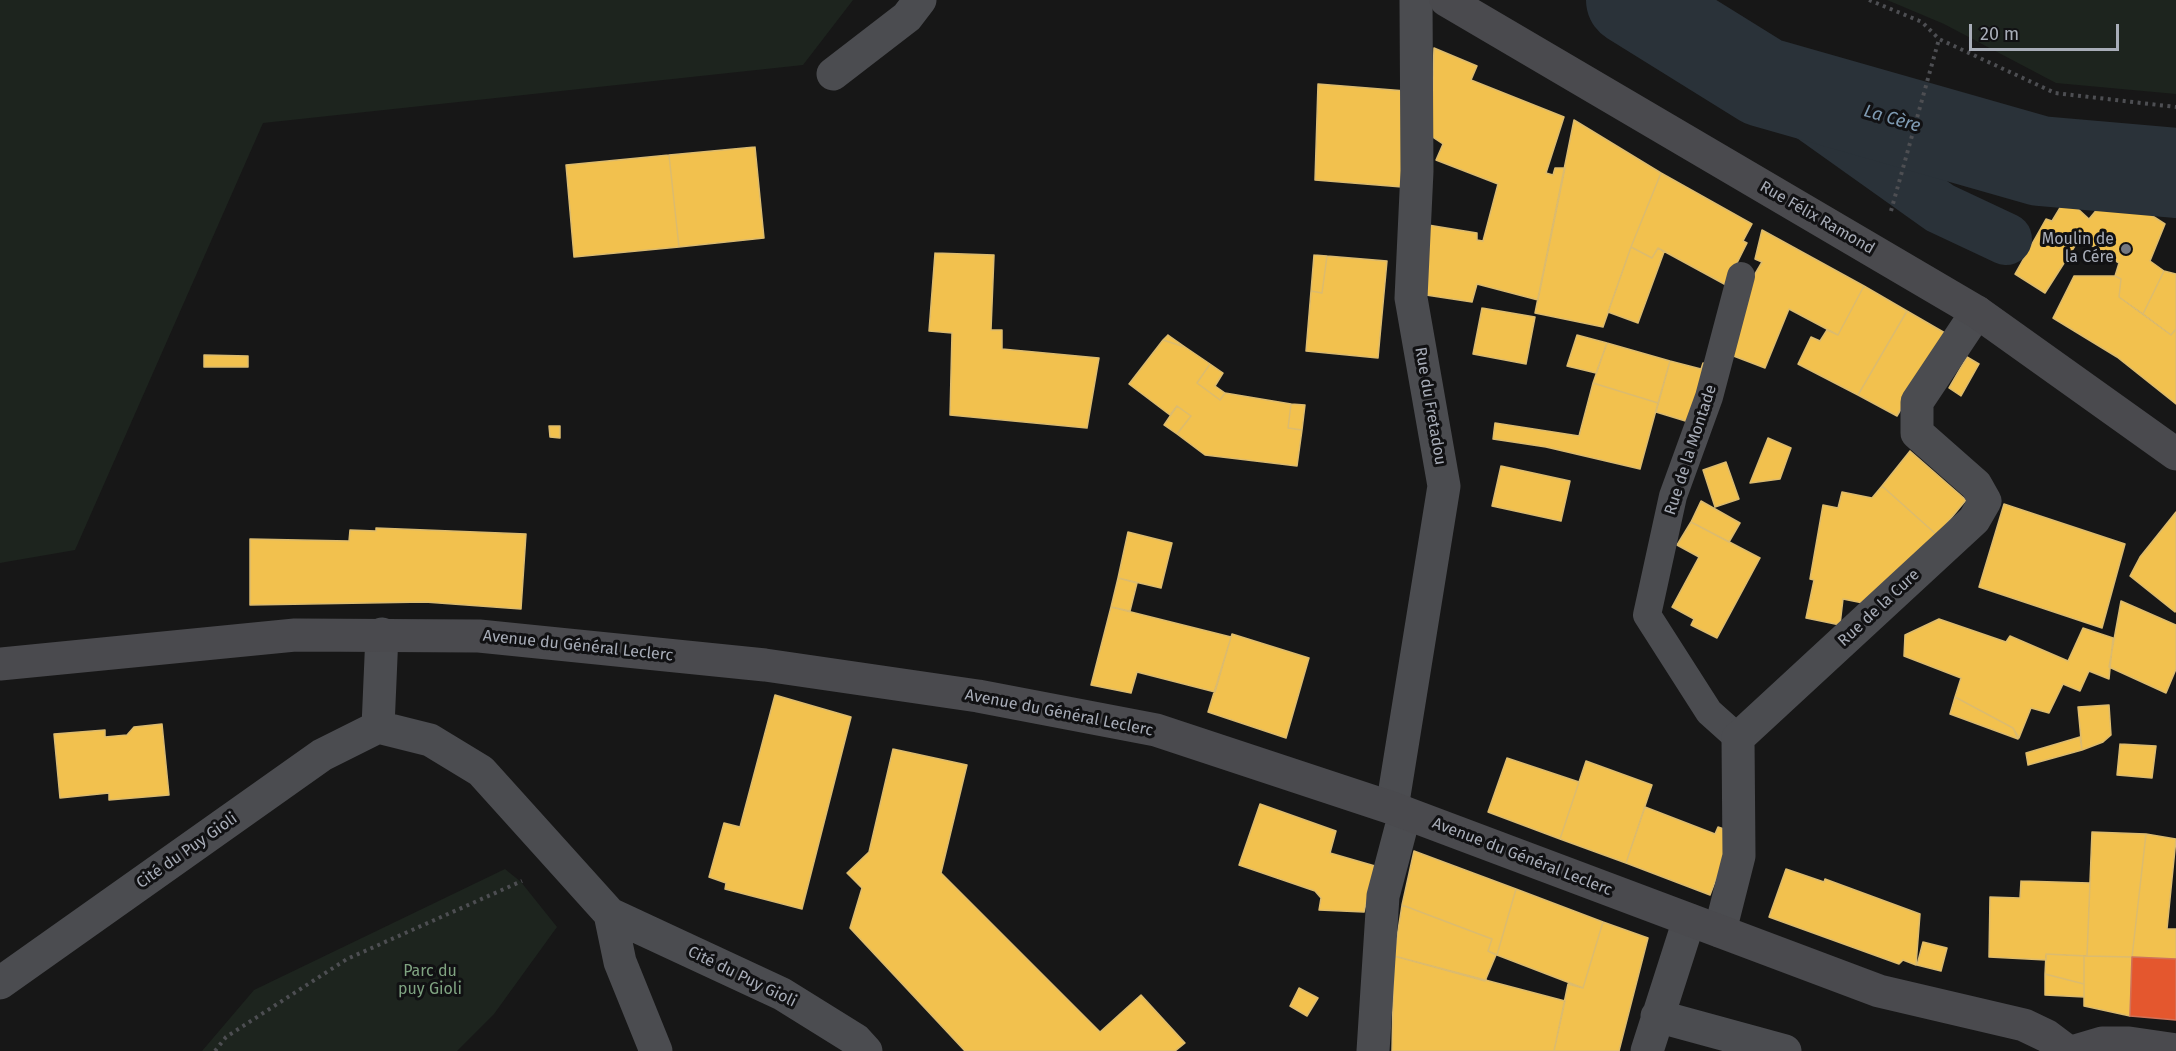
<!DOCTYPE html>
<meta charset="utf-8">
<style>
body{margin:0}
#map{position:relative;width:2176px;height:1051px;overflow:hidden;background:#171717;font-family:"Fira Sans",sans-serif}
canvas{display:block}
.scale{position:absolute;left:1969px;top:24px;width:150px;height:27px;box-sizing:border-box;border:3px solid #a8adb8;border-top:0;padding-left:8px;font-size:18px;line-height:21px;white-space:nowrap;color:#a8adb8;-webkit-text-stroke:4px #111113;paint-order:stroke}
</style>
<div id="map">
<canvas width="2176" height="1051"></canvas>
<div class="scale">20 m</div>
</div>
<script>
const context = document.querySelector('canvas').getContext('2d');
context.lineJoin = 'round';
function fill(path, color) {
  context.fillStyle = color;
  context.fill(path, 'evenodd');
}
function shape(rows) {
  const path = new Path2D();
  for (const r of rows) {
    path.moveTo(r[0], r[1]);
    for (let i = 2; i < r.length; i += 2) path.lineTo(r[i], r[i + 1]);
  }
  return path;
}
function strokePath(path, color, width, dash) {
  context.strokeStyle = color;
  context.lineWidth = width;
  context.lineCap = dash ? 'butt' : 'round';
  context.setLineDash(dash || []);
  context.stroke(path);
}
function label(font, color, halo, rows, align = 'center') {
  context.font = font + ' "Fira Sans",sans-serif';
  context.lineWidth = 6;
  context.setLineDash([]);
  context.textBaseline = 'middle';
  context.strokeStyle = halo;
  context.fillStyle = color;
  for (const [text, x, y, turn = 0] of rows) {
    context.save();
    context.translate(x, y);
    context.rotate((+turn || 0) * Math.PI / 180);
    context.textAlign = isNaN(turn) ? turn : align;
    if (halo) context.strokeText(text, 0, 0);
    context.fillText(text, 0, 0);
    context.restore();
  }
}
const green = shape([
 [0,0,853,0,803,65,263,123,75,550,0,563],
 [1887,0,2176,0,2176,94,2056,83,1944,24],
 [505,869,521,882,557,927,494,1014,457,1051,202,1051,254,990]
]);
const homes = shape([
 [1434,48,1477,66,1471,80,1564,117,1546,173,1553,175,1555,168,1565,168,1538,300,1477,284,1472,302,1426,295,1428,225,1477,233,1477,240,1483,241,1498,184,1436,160,1443,144,1431,136,1434,48],
 [1318,84,1406,91,1402,187,1315,180,1318,84],
 [1574,120,1661,173,1631,247,1603,327,1535,313,1574,120],
 [755,147,764,238,679,247,669,155,755,147],
 [669,155,679,247,574,257,566,165,669,155],
 [1661,173,1752,224,1743,241,1747,243,1726,285,1658,248,1652,258,1631,247,1661,173],
 [2123,197,2165,224,2150,261,2164,271,2143,314,2119,297,2121,279,2115,276,2119,263,2080,238,2045,293,2015,274,2046,219,2052,221,2066,198,2089,219,2104,201,2123,197],
 [1762,230,1864,286,1838,335,1789,309,1765,368,1731,355,1748,286,1762,262,1755,259,1762,230],
 [1631,247,1652,258,1658,248,1664,252,1638,323,1608,312,1631,247],
 [935,253,994,255,991,330,1002,330,1002,349,1099,358,1087,428,950,415,952,333,929,331,935,253],
 [1314,255,1327,256,1322,293,1311,291,1314,255],
 [1327,256,1387,261,1378,358,1306,351,1311,291,1322,293,1327,256],
 [2164,271,2176,274,2176,329,2171,335,2143,314,2164,271],
 [2074,276,2115,276,2121,279,2119,297,2171,335,2176,329,2176,404,2117,357,2053,318,2074,276],
 [1864,286,1907,311,1858,395,1798,364,1811,337,1820,341,1827,330,1838,335,1864,286],
 [1482,308,1535,317,1526,364,1473,354,1482,308],
 [1907,311,1945,333,1897,416,1858,395,1907,311],
 [1168,335,1185,347,1163,340,1168,335],
 [1577,335,1607,343,1596,373,1567,366,1577,335],
 [1163,340,1185,347,1210,364,1197,383,1220,400,1225,393,1291,404,1288,428,1302,430,1297,466,1205,455,1177,434,1191,416,1177,406,1170,415,1129,384,1163,340],
 [1607,343,1670,361,1658,403,1593,383,1607,343],
 [204,355,248,356,248,367,204,367,204,355],
 [1967,357,1979,364,1961,396,1949,388,1967,357],
 [1670,361,1701,369,1703,363,1710,365,1692,423,1656,412,1670,361],
 [1210,364,1223,373,1215,386,1225,393,1220,400,1197,383,1210,364],
 [1593,383,1658,403,1640,469,1546,447,1493,439,1495,423,1579,436,1593,383],
 [1291,404,1305,405,1302,430,1288,428,1291,404],
 [1177,406,1191,416,1177,434,1164,425,1177,406],
 [549,426,560,426,560,438,550,437,549,426],
 [1768,438,1791,448,1780,479,1750,483,1768,438],
 [1910,451,1966,500,1937,535,1882,486,1910,451],
 [1726,462,1739,499,1715,507,1703,470,1726,462],
 [1501,466,1570,481,1561,521,1492,506,1501,466],
 [1882,486,1937,535,1863,603,1843,599,1840,625,1806,618,1814,580,1810,579,1823,505,1838,508,1842,492,1872,498,1882,486],
 [1701,501,1740,523,1729,542,1691,522,1701,501],
 [2004,504,2125,544,2102,628,1979,587,2004,504],
 [2176,512,2176,611,2175,612,2130,576,2140,557,2176,512],
 [1691,522,1760,558,1717,638,1691,625,1694,619,1672,607,1699,557,1677,545,1691,522],
 [376,528,526,534,521,609,425,602,250,605,250,539,349,541,350,530,376,531,376,528],
 [1128,532,1172,543,1161,588,1118,578,1128,532],
 [1118,578,1137,583,1130,611,1111,607,1118,578],
 [2121,601,2176,625,2176,669,2166,693,2109,667,2121,601],
 [1111,607,1231,637,1215,692,1137,672,1131,693,1091,685,1111,607],
 [1939,619,2006,642,2010,636,2068,661,2083,628,2113,638,2109,679,2089,671,2080,691,2063,684,2049,713,2031,708,2019,738,2013,728,1955,697,1961,678,1904,656,1905,635,1939,619],
 [1232,634,1309,658,1286,738,1208,712,1232,634],
 [775,695,851,717,802,909,725,889,726,883,709,877,724,823,740,827,775,695],
 [1955,697,2013,728,2018,739,1950,714,1955,697],
 [2109,705,2111,735,2103,742,2082,750,2078,707,2109,705],
 [162,724,169,795,109,800,109,793,60,798,54,734,105,730,105,737,127,735,134,727,162,724],
 [2080,737,2082,750,2028,765,2026,753,2080,737],
 [2120,744,2156,746,2152,778,2117,775,2120,744],
 [893,749,967,765,941,873,1100,1032,1141,995,1185,1043,1175,1051,965,1051,850,928,862,888,847,873,869,852,893,749],
 [1507,758,1579,782,1560,839,1488,812,1507,758],
 [1586,761,1652,785,1626,863,1560,839,1586,761],
 [1260,804,1336,831,1330,853,1375,866,1364,912,1319,910,1321,898,1315,891,1239,865,1260,804],
 [1645,807,1715,834,1718,827,1727,830,1731,840,1710,895,1626,863,1645,807],
 [2092,832,2146,834,2132,957,2087,956,2092,832],
 [2146,834,2176,839,2167,929,2176,929,2176,959,2132,957,2146,834],
 [1414,851,1516,889,1497,955,1488,951,1492,939,1402,905,1414,851],
 [1786,869,1824,882,1825,879,1920,914,1916,965,1903,960,1899,964,1769,917,1786,869],
 [2021,881,2090,883,2087,956,2046,954,2046,960,1989,957,1990,897,2020,898,2021,881],
 [1516,889,1603,922,1583,988,1497,955,1516,889],
 [1402,905,1492,939,1488,951,1496,955,1485,981,1394,956,1402,905],
 [1603,922,1648,938,1619,1051,1554,1051,1568,984,1583,988,1603,922],
 [1923,942,1947,948,1941,971,1917,965,1923,942],
 [2046,954,2084,956,2084,984,2045,974,2046,954],
 [1394,956,1565,1001,1554,1051,1392,1051,1394,956],
 [2084,956,2132,957,2130,1016,2084,1006,2084,956],
 [2045,974,2084,984,2084,997,2045,995,2045,974],
 [1299,988,1318,998,1307,1016,1290,1006,1299,988]
]);
const shops = shape([
 [2132,957,2176,959,2176,1020,2130,1016,2132,957]
]);
const canal = shape([
 [1763,82,1940,208,2006,239]
]);
const river = shape([
 [1631,0,1763,82,2040,161,2176,173]
]);
const path = shape([
 [1869,0,1922,22,1939,39,2055,93,2176,107],
 [1891,211,1939,39],
 [215,1051,226,1037,347,959,522,881]
]);
const lane = shape([
 [1738,738,1709,712,1647,615,1673,496,1709,397,1741,276]
]);
const street = shape([
 [833,74,907,17,920,0],
 [378,727,430,740,481,771,610,914,782,994,856,1040,866,1051],
 [1392,808,1444,486,1411,298,1417,171,1416,0],
 [610,914,620,962,656,1051],
 [1720,931,1739,856,1738,738,1974,520,1985,501,1976,485,1917,433,1917,402,1977,312],
 [0,983,322,755,378,727,382,634],
 [1657,1016,1785,1051],
 [1373,1051,1383,896,1405,813],
 [1647,1051,1689,920]
]);
const secondary = shape([
 [1446,0,1977,312,2176,454],
 [0,664,295,635,479,636,765,665,978,696,1156,730,1392,808,1879,991,2024,1025,2047,1036,2067,1051],
 [2075,1051,2102,1043,2129,1043,2176,1050]
]);
const markers = [
 [2126,249,6,"#757880"]
];
const streetNames = [
 ["Rue Félix Ramond",1817,218,30],
 ["Rue du Fretadou",1430,406,80],
 ["Rue de la Montade",1691,450,-72],
 ["Rue de la Cure",1879,608,-43],
 ["Avenue du Général Leclerc",578,646,6],
 ["Avenue du Général Leclerc",1059,713,11],
 ["Cité du Puy Gioli",187,851,-35],
 ["Avenue du Général Leclerc",1522,857,21],
 ["Cité du Puy Gioli",742,977,26]
];
const poiNames = [
 ["Moulin de",2114,240],
 ["la Cére",2114,258]
];
const parkNames = [
 ["Parc du",430,972],
 ["puy Gioli",430,990]
];
const waterNames = [
 ["La Cère",1892,119,16]
];
fill(green, '#1d241e');
fill(homes, '#f2c14e');
strokePath(homes, '#dcbb6e', 1.5);
fill(shops, '#e4572e');
strokePath(shops, '#d27157', 1.5);
strokePath(canal, '#2a3239', 52);
strokePath(river, '#2a3239', 90);
strokePath(path, '#4d4e52', 4, [3, 4.5]);
strokePath(lane, '#4b4c50', 28);
strokePath(street, '#4b4c50', 33);
strokePath(secondary, '#4a4a4e', 33);
for (const [x, y, r, color] of markers) {
  const dot = new Path2D();
  dot.arc(x, y, r, 0, 2 * Math.PI);
  context.fillStyle = color;
  context.fill(dot);
  strokePath(dot, '#111113', 2);
}
label('16px', '#a8adb8', '#111113', streetNames);
label('16px', '#a8adb8', '#111113', poiNames, 'right');
label('16px', '#7fa381', '#111113', parkNames);
label('italic 18px', '#7f9bb3', '#111113', waterNames);
</script>
